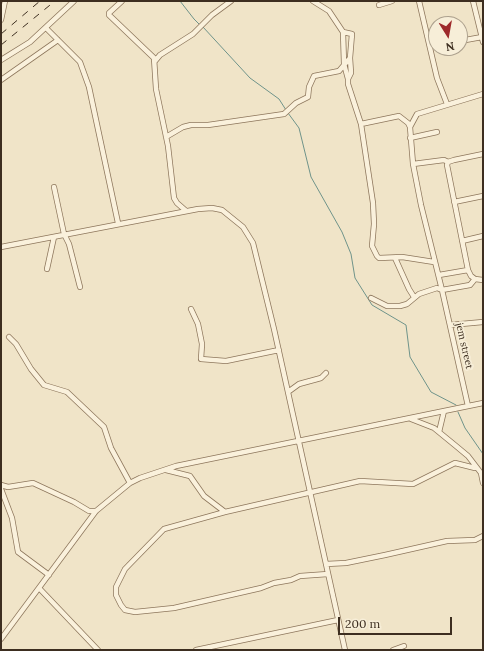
<!DOCTYPE html>
<style>
body{margin:0}
#map{position:relative;width:484px;height:651px;overflow:hidden;background:#f0e4c8;font-family:Lora,serif}
canvas{display:block}
.frame{position:absolute;inset:0;border:2px solid #3d2e20;pointer-events:none}
.north{position:absolute;left:428px;top:16px;width:40px;height:40px;box-sizing:border-box;background:#f7eed8;border:1px solid #ada18e;border-radius:50%;rotate:169deg;font-size:11px;font-weight:700;line-height:16px;text-align:center;color:#3d2e20}
.north::after{content:'';display:block;margin:auto;width:14px;height:18px;background:#9e2a2b;clip-path:polygon(50% 0,100% 100%,50% 72%,0 100%)}
.scale{position:absolute;left:338px;top:617px;width:114px;height:18px;box-sizing:border-box;border:2px solid #3d2e20;border-top:0;padding-left:5px;font-size:12px;line-height:14px;white-space:nowrap;color:#3d2e20;-webkit-text-stroke:3px #f7eed8;paint-order:stroke}
</style>
<div id="map">
<canvas width="484" height="651"></canvas>
<div class="frame"></div>
<div class="north">N</div>
<div class="scale">200 m</div>
</div>
<script>
const context = document.querySelector('canvas').getContext('2d');
context.lineJoin = 'round';
function shape(rows) {
  const path = new Path2D();
  for (const r of rows) {
    path.moveTo(r[0], r[1]);
    for (let i = 2; i < r.length; i += 2) path.lineTo(r[i], r[i + 1]);
  }
  return path;
}
function strokePath(path, color, width, dash) {
  context.strokeStyle = color;
  context.lineWidth = width;
  context.lineCap = dash ? 'butt' : 'round';
  context.setLineDash(dash || []);
  context.stroke(path);
}
function label(font, color, halo, rows, align = 'center') {
  context.font = font + ' Lora,serif';
  context.lineWidth = 3.5;
  context.setLineDash([]);
  context.textBaseline = 'middle';
  context.strokeStyle = halo;
  context.fillStyle = color;
  for (const [text, x, y, turn = 0] of rows) {
    context.save();
    context.translate(x, y);
    context.rotate((+turn || 0) * Math.PI / 180);
    context.textAlign = isNaN(turn) ? turn : align;
    if (halo) context.strokeText(text, 0, 0);
    context.fillText(text, 0, 0);
    context.restore();
  }
}
const stream = shape([
 [180,1,194,19,200,25],
 [203,27,250,78,279,99,286,110],
 [288,113,299,128,311,177,342,232,351,254,355,278,372,305,406,325,410,357,431,392,456,405],
 [458,412,465,428,483,454]
]);
const street = shape([
 [122,1,109,13,109,15,154,58,156,89,168,146,174,198,177,203,185,210],
 [419,1,437,78,447,104],
 [473,1,483,42],
 [379,5,392,1],
 [1,20,5,1],
 [46,28,80,62,89,87,118,223],
 [343,32,344,64,348,79],
 [460,41,482,37],
 [350,58,351,73,348,79,348,84,361,124,373,203,374,224,372,246,377,256,379,258,402,257,434,262],
 [1,60,30,42,74,1],
 [155,61,160,55,193,34,212,15,231,1],
 [1,80,58,40],
 [361,124,399,116,408,123,410,127],
 [166,137,183,127,191,125,208,125,284,114,296,103,308,97,309,87,314,76,339,71,350,58,352,34,343,32,329,11,313,1],
 [410,138,437,132],
 [483,154,454,160,448,162,447,165,468,270,471,276,475,279,483,280],
 [413,164,444,160,448,162],
 [54,187,64,234,69,244,80,287],
 [454,202,483,196],
 [462,241,483,236],
 [1,247,198,209,212,208,222,210,243,227,253,243,274,329,345,650],
 [395,258,409,289,414,297],
 [47,269,54,237],
 [439,275,468,270],
 [371,298,387,306,400,306,407,304,419,294,437,288,442,290,421,205,413,164,410,127,417,114,483,94],
 [191,309,198,324,202,344,201,359,226,361,279,350],
 [450,325,483,322],
 [9,337,16,344,31,369,44,385,67,392,104,427,111,448,130,483],
 [288,392,299,384,321,378,326,373],
 [468,406,442,290,470,285,475,279],
 [411,419,434,428,456,446,468,456,481,473,483,483],
 [439,432,444,411],
 [166,470,190,476,204,496,225,512],
 [1,485,8,487,33,483,74,502,89,511,96,511],
 [1,489,12,518,18,552,49,575],
 [326,564,346,563,385,555,447,541,475,540,483,536],
 [328,574,300,576,291,580,274,583,261,588,174,608,135,612,125,610,121,605,116,595,116,587,125,569,164,529,225,512,360,481,413,484,455,463,475,468],
 [39,588,98,650],
 [1,639,96,511,130,483,140,478,176,466,483,403],
 [196,650,338,620],
 [393,650,404,646]
]);
const rail = shape([
 [1,34,40,1],
 [1,45,55,1]
]);
const streetNames = [
 ["jem street",464,346,77]
];
strokePath(stream, '#6f938a', 1);
strokePath(street, '#8d765c', 6);
strokePath(street, '#faf1dc', 4.5);
strokePath(rail, '#3d2e20', 1, [7, 7]);
label('10px', '#3d2e20', '#f7eed8', streetNames);
</script>
